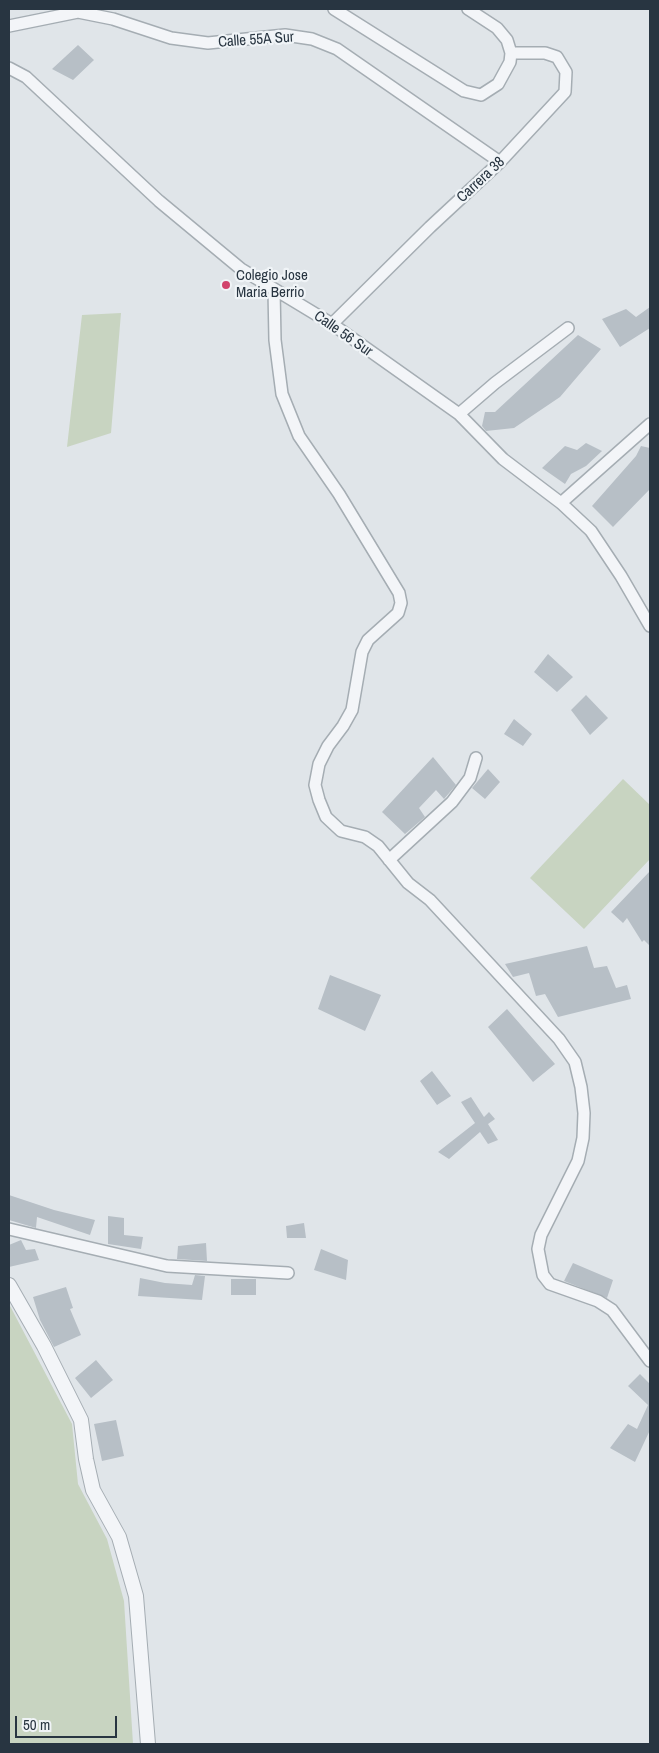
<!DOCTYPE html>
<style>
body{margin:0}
#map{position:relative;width:659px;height:1753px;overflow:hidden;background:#e0e5e9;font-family:"Archivo Narrow",sans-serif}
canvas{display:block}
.frame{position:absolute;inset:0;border:10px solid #283541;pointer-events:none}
.scale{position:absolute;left:15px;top:1716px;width:102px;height:22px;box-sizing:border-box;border:2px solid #283541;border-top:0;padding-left:6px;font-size:15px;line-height:18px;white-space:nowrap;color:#283541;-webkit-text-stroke:4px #f0f4f7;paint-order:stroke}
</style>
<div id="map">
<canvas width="659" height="1753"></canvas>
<div class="frame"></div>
<div class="scale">50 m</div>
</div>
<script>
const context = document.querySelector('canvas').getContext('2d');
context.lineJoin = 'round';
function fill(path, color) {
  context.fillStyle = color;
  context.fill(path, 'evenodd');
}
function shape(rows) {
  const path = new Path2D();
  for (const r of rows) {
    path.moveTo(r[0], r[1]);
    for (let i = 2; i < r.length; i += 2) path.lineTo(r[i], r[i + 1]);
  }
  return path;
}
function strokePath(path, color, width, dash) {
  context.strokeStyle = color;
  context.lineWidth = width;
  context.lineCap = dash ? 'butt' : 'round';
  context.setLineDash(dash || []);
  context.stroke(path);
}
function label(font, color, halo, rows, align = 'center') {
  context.font = font + ' "Archivo Narrow",sans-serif';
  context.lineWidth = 4.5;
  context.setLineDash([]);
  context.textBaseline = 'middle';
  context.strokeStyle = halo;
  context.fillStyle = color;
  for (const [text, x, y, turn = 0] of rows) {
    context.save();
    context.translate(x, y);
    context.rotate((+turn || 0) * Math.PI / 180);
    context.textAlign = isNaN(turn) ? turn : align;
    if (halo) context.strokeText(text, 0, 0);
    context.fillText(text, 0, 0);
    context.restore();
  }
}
const green = shape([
 [121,313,111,433,67,447,82,315],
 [623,779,650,805,650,859,584,929,530,878],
 [9,1304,72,1424,78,1484,107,1539,124,1601,133,1744,9,1744]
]);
const building = shape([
 [78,45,94,60,73,80,52,69],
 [650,307,650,328,620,347,602,319,626,309,636,317],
 [578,335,601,349,560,397,514,428,486,431,482,426,485,412,495,412],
 [586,443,602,451,586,466,571,474,565,484,542,468,565,446,577,450],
 [641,446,650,448,650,489,613,527,592,506,636,456],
 [548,654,573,677,557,692,534,672],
 [586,695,608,718,590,735,571,710],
 [514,719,532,734,523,746,504,734],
 [433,757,456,785,444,799,436,790,419,808,425,817,405,834,382,812],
 [488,769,500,782,485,799,472,788],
 [650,871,650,946,644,940,642,942,627,918,623,923,611,912],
 [587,946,594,968,607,966,616,988,627,985,631,999,558,1017,545,994,536,996,529,973,513,977,505,964],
 [330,975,381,995,365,1031,318,1009],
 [507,1009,555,1064,533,1082,488,1027],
 [432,1071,451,1096,437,1105,420,1081],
 [471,1097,484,1117,489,1112,495,1119,488,1124,498,1140,488,1144,480,1132,449,1159,438,1152,475,1123,461,1102],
 [9,1195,54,1210,95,1220,90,1235,37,1217,36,1228,9,1220],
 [108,1216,124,1218,124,1235,143,1237,141,1249,108,1244],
 [304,1223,306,1238,287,1238,286,1226],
 [21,1240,26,1250,35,1249,39,1260,9,1267,9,1245],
 [206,1243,207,1261,177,1259,178,1246],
 [321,1249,348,1260,346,1280,314,1270],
 [573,1263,613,1280,607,1298,564,1281],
 [195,1275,205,1276,202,1300,138,1296,140,1278,165,1283,192,1285],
 [231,1279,256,1279,256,1295,231,1295],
 [66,1287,73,1308,70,1309,81,1335,54,1347,40,1320,33,1297],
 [96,1360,113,1380,91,1398,75,1378],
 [640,1374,650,1384,650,1430,635,1462,610,1448,628,1424,637,1429,648,1405,628,1386],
 [116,1420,124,1456,102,1461,94,1424]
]);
const minor = shape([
 [334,9,464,91,481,95,498,84,510,62,511,53,507,40,497,28,468,9],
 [9,26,78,12,113,19,171,38,208,43,285,35,312,39,337,49,500,162],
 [9,68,26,77,159,201,241,269,332,324,459,414,503,459,561,503,591,531,621,576,650,626],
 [274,290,275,340,282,394,299,436,339,494,399,593,401,603,398,613,368,640,362,652,352,710,343,726,328,746,319,764,315,785,319,800,326,817,341,831,365,837,378,846,408,883,430,900,559,1039,575,1062,581,1087,584,1113,583,1138,578,1161,541,1235,538,1249,543,1275,550,1284,598,1301,612,1310,650,1361],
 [332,324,430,227,500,162,565,92,566,72,557,57,545,53,511,53],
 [459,414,495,383,568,328],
 [561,503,650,424],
 [389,860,452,802,470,778,476,758],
 [9,1229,167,1266,288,1273]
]);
const tertiary = shape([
 [9,1285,44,1346,81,1420,86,1459,93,1490,119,1537,136,1596,148,1744]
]);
const markers = [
 [226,285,5,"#d1436c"]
];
const streetNames = [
 ["Calle 55A Sur",256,40,-4],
 ["Carrera 38",481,180,-43],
 ["Calle 56 Sur",343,334,35]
];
const poiNames = [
 ["Colegio Jose",236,276],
 ["Maria Berrio",236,293]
];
fill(green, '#c8d4c1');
fill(building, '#b7bfc6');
strokePath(minor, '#a5adb3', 14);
strokePath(tertiary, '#a5adb3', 16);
strokePath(minor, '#f3f5f8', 11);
strokePath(tertiary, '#f3f5f8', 14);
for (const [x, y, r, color] of markers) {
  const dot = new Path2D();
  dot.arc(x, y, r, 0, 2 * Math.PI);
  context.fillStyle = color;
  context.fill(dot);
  strokePath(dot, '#f0f4f7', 2);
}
label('15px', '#283541', '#f0f4f7', streetNames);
label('15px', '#283541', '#f0f4f7', poiNames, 'left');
</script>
